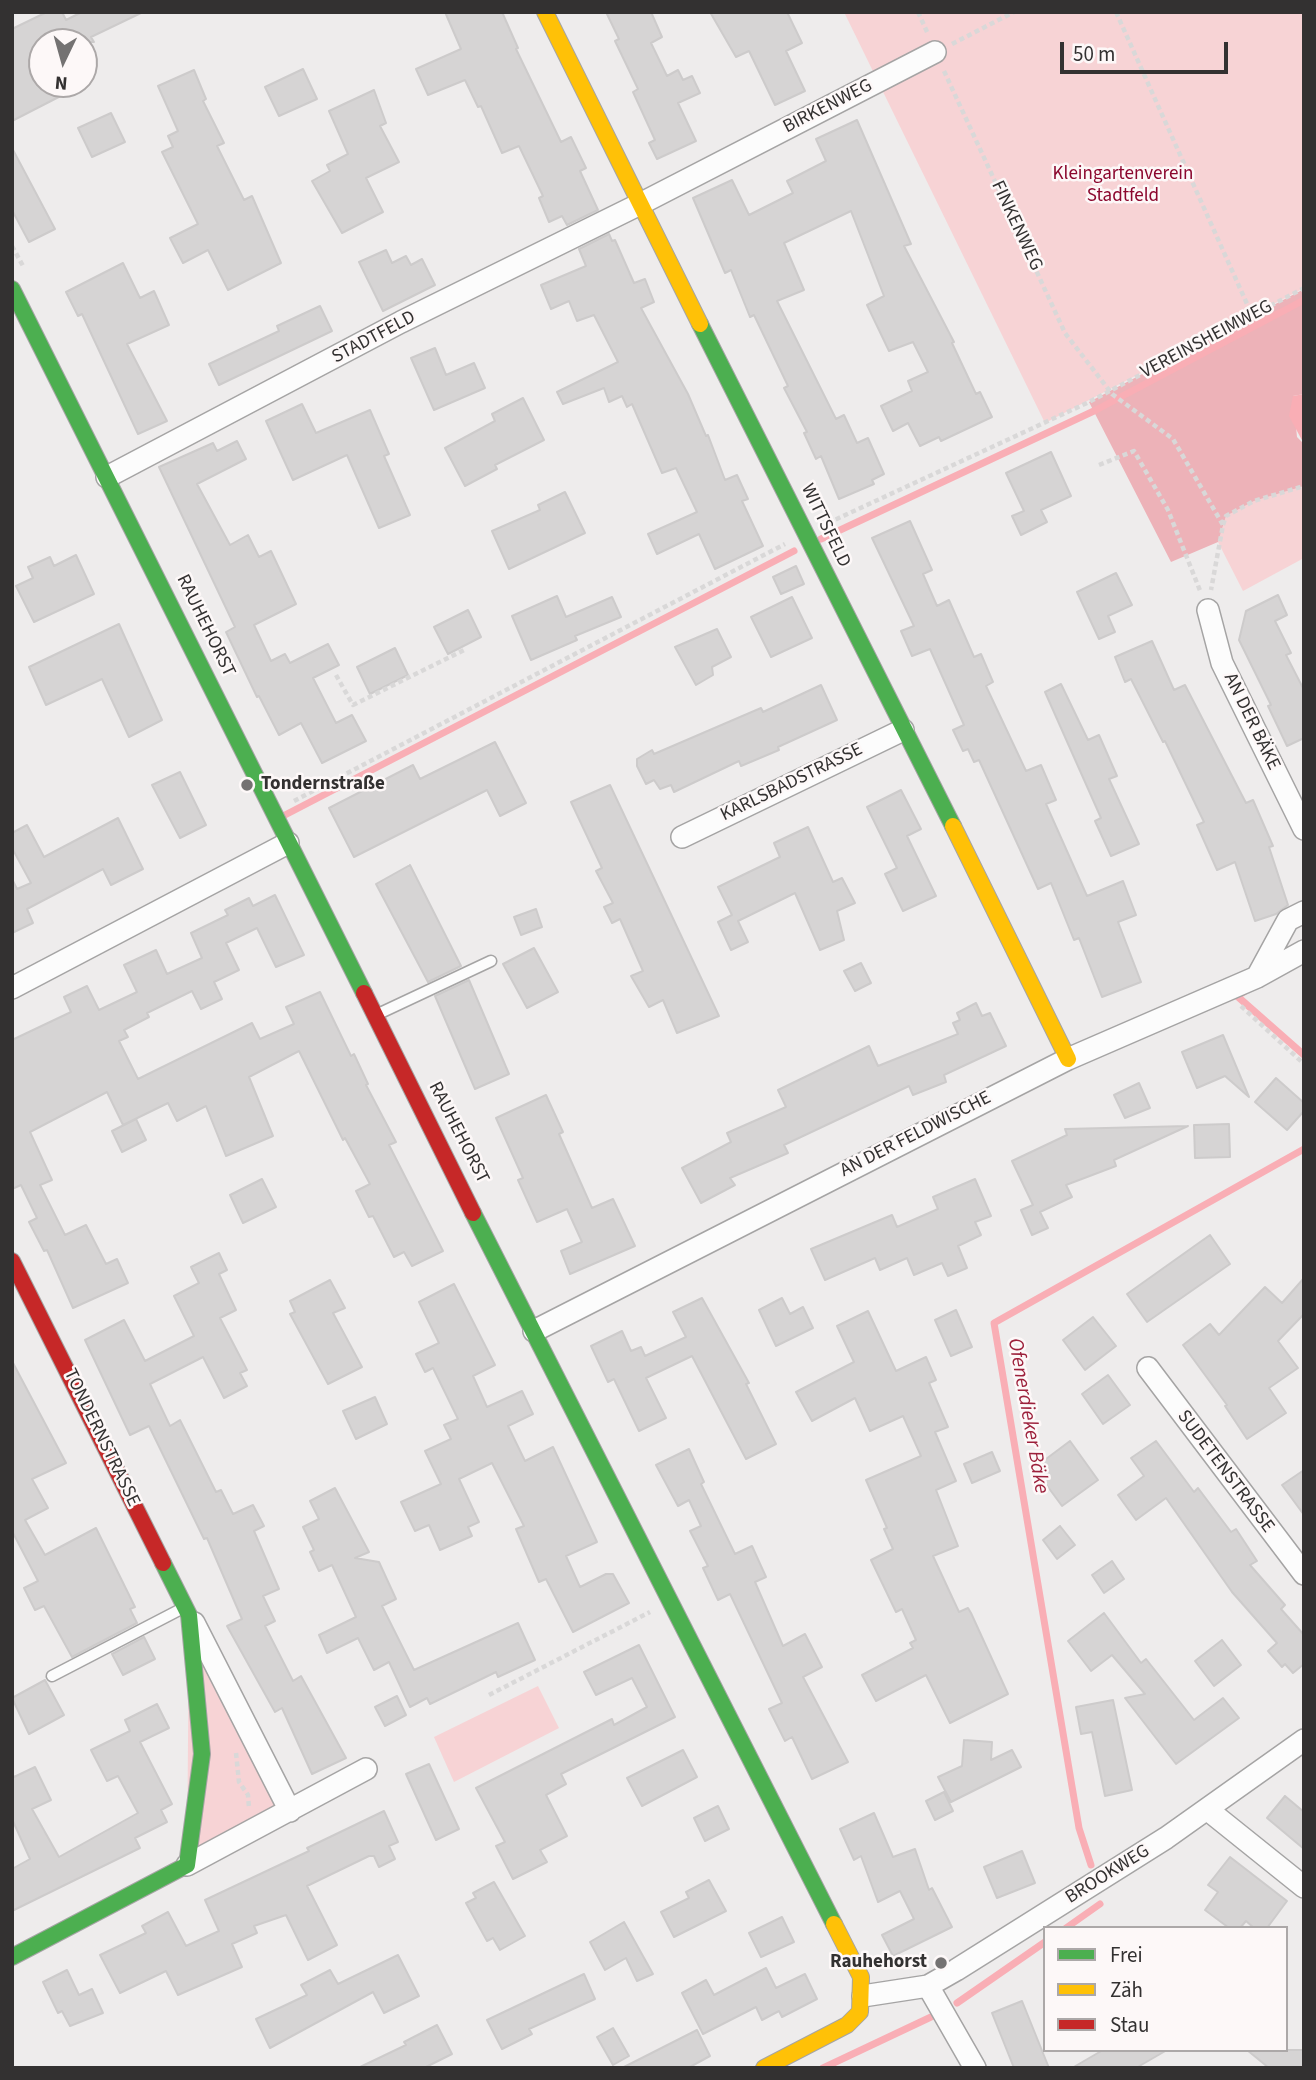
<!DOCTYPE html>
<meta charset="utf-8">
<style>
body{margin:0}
#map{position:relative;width:1316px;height:2080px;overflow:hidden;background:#eeecec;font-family:"Source Sans 3",sans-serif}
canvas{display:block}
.frame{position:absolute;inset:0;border:14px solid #333131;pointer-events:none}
.legend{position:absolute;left:1043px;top:1926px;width:245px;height:126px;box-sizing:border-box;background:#fdf8f8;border:2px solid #aca8a8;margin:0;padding:9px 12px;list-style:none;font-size:21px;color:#333131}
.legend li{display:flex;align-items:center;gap:14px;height:35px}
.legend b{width:35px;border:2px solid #aca8a8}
.north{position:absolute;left:28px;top:28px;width:70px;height:70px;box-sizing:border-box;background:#fdf8f8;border:2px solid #aca8a8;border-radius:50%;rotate:185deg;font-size:19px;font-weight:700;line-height:28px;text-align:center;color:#333131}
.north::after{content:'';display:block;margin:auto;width:24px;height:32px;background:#747272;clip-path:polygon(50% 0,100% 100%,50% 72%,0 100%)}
.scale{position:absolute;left:1060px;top:42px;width:168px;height:32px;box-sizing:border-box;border:4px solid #333131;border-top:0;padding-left:9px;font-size:21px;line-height:24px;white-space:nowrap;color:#333131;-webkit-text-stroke:5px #fdf8f8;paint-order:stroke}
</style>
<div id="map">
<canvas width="1316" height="2080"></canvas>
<div class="frame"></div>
<ul class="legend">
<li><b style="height:9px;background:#4caf50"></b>Frei</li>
<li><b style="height:9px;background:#ffc107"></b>Zäh</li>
<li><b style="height:9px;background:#c62828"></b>Stau</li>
</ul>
<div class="north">N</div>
<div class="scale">50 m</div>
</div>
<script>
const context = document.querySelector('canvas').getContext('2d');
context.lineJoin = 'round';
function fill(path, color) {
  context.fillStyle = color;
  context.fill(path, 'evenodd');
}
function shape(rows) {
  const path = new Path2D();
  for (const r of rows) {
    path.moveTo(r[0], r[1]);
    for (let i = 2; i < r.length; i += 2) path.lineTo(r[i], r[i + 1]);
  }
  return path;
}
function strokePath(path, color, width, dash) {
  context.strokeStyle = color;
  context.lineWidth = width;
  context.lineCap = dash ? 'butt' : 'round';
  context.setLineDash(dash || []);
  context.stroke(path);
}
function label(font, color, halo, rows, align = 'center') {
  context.font = font + ' "Source Sans 3",sans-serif';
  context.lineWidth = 5;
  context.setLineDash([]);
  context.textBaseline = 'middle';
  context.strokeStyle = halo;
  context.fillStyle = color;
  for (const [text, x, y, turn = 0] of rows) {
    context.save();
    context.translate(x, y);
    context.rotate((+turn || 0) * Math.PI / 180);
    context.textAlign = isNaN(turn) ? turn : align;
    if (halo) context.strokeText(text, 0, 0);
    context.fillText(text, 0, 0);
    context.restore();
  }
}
const green = shape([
 [844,12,1304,12,1304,288,1045,423],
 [1304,486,1304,558,1243,591,1218,542,1226,516,1254,501],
 [189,1615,290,1811,187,1865],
 [538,1686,559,1728,454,1782,434,1737]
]);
const forest = shape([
 [1304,289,1304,394,1293,396,1297,437,1304,444,1304,486,1254,501,1226,516,1218,542,1171,562,1089,402]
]);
const water = shape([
 [1304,394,1304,444,1289,416,1293,396]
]);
const stream = shape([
 [821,539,1096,410,1304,300],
 [285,815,794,551],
 [1244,992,1237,996,1304,1055],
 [1091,1865,1079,1828,994,1323,1304,1149],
 [1066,1928,1100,1904],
 [957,2003,1045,1942],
 [823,2068,931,2017]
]);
const building = shape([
 [47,12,62,12,66,20,82,12,143,12,91,37,94,42,42,42,42,84,84,84,12,121,12,29,47,12],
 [445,12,502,12,518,48,516,49,561,142,571,137,586,168,580,171,598,210,567,225,562,216,549,222,539,198,543,196,519,146,502,153,481,106,478,107,465,80,428,95,416,69,461,49,445,12],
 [606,12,651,12,662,37,651,43,667,76,678,70,683,80,692,76,700,93,678,103,696,141,657,159,649,143,655,140,633,92,638,89,615,41,619,39,606,12],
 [710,12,787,12,802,43,786,51,805,91,775,105,749,51,736,57,710,12],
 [303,69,317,99,279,116,265,87,303,69],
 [194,70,206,99,203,101,224,143,217,146,244,200,252,196,281,263,228,290,208,250,183,263,170,238,198,224,162,152,173,147,168,136,178,131,158,86,194,70],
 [374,90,386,123,380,126,399,162,366,178,383,212,342,233,312,181,330,171,327,165,348,154,329,111,374,90],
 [111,113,125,142,92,157,78,128,111,113],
 [857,120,911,244,904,246,954,342,952,343,976,394,980,392,992,417,941,441,939,437,920,446,908,423,893,431,881,406,912,391,908,381,928,372,913,342,889,351,867,305,884,296,851,211,784,243,804,290,777,301,836,419,844,415,857,443,868,438,884,474,872,480,874,484,839,499,821,456,816,459,804,433,807,432,784,388,788,386,754,315,750,317,731,270,725,273,693,198,732,180,749,215,793,193,787,181,826,161,816,139,857,120],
 [12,148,55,229,29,242,12,210,12,148],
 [609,234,612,241,615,240,634,283,645,279,654,302,641,308,688,394,706,436,708,435,725,480,737,475,748,499,742,501,763,546,715,569,699,534,657,554,648,534,697,512,676,468,662,473,632,404,627,407,622,396,609,402,604,388,563,404,557,392,618,362,594,315,577,321,569,301,551,309,541,285,586,266,579,249,609,234],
 [386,250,392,263,406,256,411,265,422,259,435,285,383,311,359,262,386,250],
 [123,263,140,298,154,291,169,325,127,344,167,421,138,434,82,314,78,316,66,292,123,263],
 [320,306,332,331,219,385,209,364,279,331,277,326,320,306],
 [435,348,446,375,474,363,485,388,434,410,411,358,435,348],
 [523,398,544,440,495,465,497,469,465,486,445,448,495,421,492,414,523,398],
 [302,404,316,433,370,410,389,454,384,456,410,515,379,528,347,455,293,480,266,421,302,404],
 [237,441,246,459,197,484,230,545,248,535,259,557,271,551,296,604,254,625,271,661,285,654,290,663,328,644,339,665,313,678,336,723,352,715,366,741,322,763,301,723,279,735,259,696,257,697,226,632,235,627,159,467,213,443,217,451,237,441],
 [1051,452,1071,496,1041,510,1047,522,1021,535,1012,516,1024,511,1006,473,1051,452],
 [565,492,585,533,509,569,492,531,540,510,538,505,565,492],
 [910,521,932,570,923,574,937,606,949,600,974,657,981,654,993,682,986,686,1026,771,1041,765,1056,800,1046,804,1087,896,1123,881,1136,915,1118,922,1141,982,1102,997,1079,938,1074,940,1051,883,1038,889,979,760,974,762,968,749,963,751,953,730,964,725,930,649,912,656,901,631,914,626,872,538,910,521],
 [76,555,94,594,34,622,16,586,33,578,28,567,50,557,54,566,76,555],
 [796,566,804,584,781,594,773,577,796,566],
 [1116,573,1132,605,1108,616,1115,632,1099,639,1077,592,1116,573],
 [1278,595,1287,615,1275,621,1291,653,1286,655,1304,690,1304,738,1287,746,1268,706,1271,705,1239,640,1246,611,1278,595],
 [557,596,566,617,612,597,621,617,575,636,577,640,531,660,512,616,557,596],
 [792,597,812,638,771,657,751,617,792,597],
 [468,610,481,637,448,654,434,627,468,610],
 [119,624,162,720,129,737,102,679,46,705,29,667,119,624],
 [717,629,731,657,712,667,713,675,696,685,675,647,717,629],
 [1152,641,1174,690,1185,685,1246,803,1253,800,1273,846,1269,847,1288,905,1276,914,1255,921,1235,862,1217,870,1197,825,1204,822,1165,741,1163,742,1131,679,1125,682,1115,657,1152,641],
 [395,648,408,675,370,694,357,667,395,648],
 [1061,684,1088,740,1099,735,1117,776,1109,779,1139,844,1111,856,1095,821,1101,818,1045,692,1061,684],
 [821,685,837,720,778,747,779,750,741,766,739,761,674,792,671,785,660,789,654,780,646,784,637,766,637,759,652,750,654,754,761,708,763,712,821,685],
 [495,742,526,803,500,816,487,790,354,857,329,808,413,765,420,779,495,742],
 [180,772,206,825,180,838,152,785,180,772],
 [610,785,719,1016,677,1033,663,1000,649,1007,631,976,643,971,620,919,612,923,604,907,613,903,596,871,602,868,571,802,610,785],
 [901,790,921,829,907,836,936,896,903,911,885,874,897,868,867,807,901,790],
 [118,818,143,869,111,885,103,869,27,909,33,923,12,933,12,879,17,889,31,883,12,848,12,833,27,825,44,857,118,818],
 [808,827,833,882,842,878,855,903,837,911,844,940,820,950,795,893,738,921,748,942,731,950,718,922,732,915,718,887,780,857,774,843,808,827],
 [410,865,461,966,428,982,376,884,410,865],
 [275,895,304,955,276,967,257,928,226,943,239,970,214,982,222,999,201,1009,192,991,147,1013,149,1017,124,1030,128,1037,119,1041,138,1079,252,1023,260,1039,294,1024,286,1007,320,992,351,1056,354,1054,368,1084,366,1085,396,1142,389,1145,443,1251,412,1266,404,1252,394,1257,373,1216,369,1217,356,1191,370,1184,345,1138,343,1140,299,1051,249,1077,273,1136,226,1156,206,1106,177,1121,168,1103,123,1125,107,1092,30,1132,52,1180,40,1185,65,1235,86,1225,106,1264,117,1259,128,1283,73,1308,47,1250,44,1251,29,1222,37,1218,21,1185,12,1189,12,1040,71,1012,64,997,87,986,99,1010,137,992,124,965,156,950,167,974,202,958,191,933,228,915,225,910,249,898,253,906,275,895],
 [536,909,542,927,521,935,514,917,536,909],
 [534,948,558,992,527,1008,503,964,534,948],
 [861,963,871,983,855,991,844,971,861,963],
 [469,980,509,1074,475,1089,435,996,469,980],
 [976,1003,982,1016,990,1013,1006,1046,944,1075,946,1082,913,1095,909,1086,784,1145,788,1153,730,1178,735,1185,701,1203,682,1168,731,1142,727,1133,786,1107,778,1090,869,1046,878,1066,958,1034,953,1023,960,1020,957,1013,976,1003],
 [1223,1035,1249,1097,1225,1076,1197,1088,1182,1052,1223,1035],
 [1276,1078,1304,1103,1304,1111,1287,1130,1255,1102,1276,1078],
 [1139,1083,1150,1108,1125,1118,1114,1095,1139,1083],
 [546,1095,563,1132,559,1134,592,1208,613,1199,635,1246,570,1274,561,1251,582,1242,567,1209,537,1222,518,1180,523,1178,496,1118,546,1095],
 [136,1119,146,1140,122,1152,112,1131,136,1119],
 [1229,1124,1230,1157,1195,1158,1194,1125,1229,1124],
 [1188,1126,1114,1160,1116,1166,1066,1185,1072,1197,1040,1212,1048,1228,1032,1235,1021,1210,1033,1205,1012,1161,1067,1135,1065,1129,1188,1126],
 [262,1179,276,1207,243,1223,230,1195,262,1179],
 [975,1179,991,1216,975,1222,981,1235,958,1246,967,1268,948,1276,942,1263,914,1275,907,1258,880,1270,875,1258,825,1280,811,1249,892,1215,897,1227,938,1209,933,1197,975,1179],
 [1210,1235,1230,1264,1147,1322,1127,1294,1210,1235],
 [219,1253,227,1270,219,1274,236,1310,220,1318,247,1370,240,1373,247,1386,224,1398,203,1357,150,1384,170,1426,180,1420,216,1492,221,1490,233,1514,253,1505,264,1526,254,1531,279,1589,263,1596,275,1621,265,1626,293,1681,301,1676,346,1758,312,1774,282,1708,275,1712,227,1626,242,1619,207,1538,204,1539,149,1426,130,1435,85,1340,124,1320,145,1361,194,1336,174,1296,199,1283,191,1267,219,1253],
 [1304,1278,1304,1314,1278,1341,1298,1368,1269,1388,1286,1413,1247,1439,1225,1406,1227,1405,1183,1345,1210,1324,1219,1335,1265,1287,1282,1303,1304,1278],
 [330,1280,345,1308,333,1313,362,1367,328,1384,290,1314,295,1312,290,1301,330,1280],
 [454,1284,495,1365,473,1376,487,1407,522,1391,533,1414,508,1426,525,1461,553,1447,597,1542,566,1556,580,1587,606,1574,613,1574,629,1603,573,1632,546,1579,539,1582,516,1529,524,1526,492,1463,459,1479,479,1522,468,1527,472,1536,440,1550,429,1525,415,1531,401,1502,441,1484,425,1451,451,1439,444,1425,458,1419,433,1368,425,1372,416,1354,439,1343,419,1302,454,1284],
 [702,1298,749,1383,746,1384,776,1444,746,1459,692,1356,646,1378,666,1418,639,1431,614,1379,608,1382,591,1346,622,1331,631,1351,641,1347,645,1356,686,1337,673,1312,702,1298],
 [782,1298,790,1314,803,1307,813,1328,776,1346,759,1310,782,1298],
 [956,1310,972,1347,951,1356,935,1320,956,1310],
 [868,1311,896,1371,926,1357,936,1380,929,1383,948,1427,935,1432,956,1481,936,1490,958,1546,933,1556,959,1612,968,1608,971,1613,1008,1694,950,1723,926,1675,876,1701,862,1675,913,1648,910,1643,916,1640,902,1609,896,1612,871,1560,893,1549,884,1529,887,1528,866,1480,921,1456,903,1416,870,1431,855,1398,812,1421,796,1392,854,1362,837,1326,868,1311],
 [1093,1317,1116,1346,1085,1370,1063,1340,1093,1317],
 [12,1361,66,1463,32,1479,48,1508,25,1520,45,1555,96,1528,135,1607,130,1609,137,1623,72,1657,44,1606,35,1610,24,1588,38,1581,12,1531,12,1361],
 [1108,1375,1130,1405,1103,1424,1082,1394,1108,1375],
 [375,1397,387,1424,356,1439,343,1411,375,1397],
 [1070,1441,1098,1480,1062,1506,1034,1468,1070,1441],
 [1156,1441,1194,1492,1198,1488,1231,1532,1236,1529,1257,1561,1250,1565,1285,1605,1281,1609,1304,1635,1304,1664,1293,1673,1285,1664,1282,1667,1268,1651,1277,1643,1232,1592,1166,1498,1136,1520,1118,1495,1144,1476,1131,1458,1156,1441],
 [689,1449,704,1482,701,1484,735,1554,752,1546,766,1577,755,1582,783,1646,805,1634,822,1667,803,1677,848,1762,812,1779,792,1737,785,1741,769,1709,782,1703,730,1594,718,1600,703,1568,708,1566,690,1531,701,1526,689,1500,678,1506,656,1465,689,1449],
 [992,1452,1000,1471,972,1483,964,1464,992,1452],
 [1304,1470,1304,1515,1282,1485,1304,1470],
 [335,1488,369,1552,355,1558,379,1562,396,1599,382,1606,414,1670,518,1623,535,1660,498,1677,496,1672,430,1704,427,1698,410,1707,389,1662,374,1670,358,1638,327,1653,319,1635,356,1617,332,1565,319,1571,310,1552,314,1550,303,1527,319,1519,310,1501,335,1488],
 [1060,1526,1075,1545,1057,1559,1043,1540,1060,1526],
 [1112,1561,1124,1579,1104,1593,1092,1575,1112,1561],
 [1104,1613,1141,1663,1146,1659,1194,1720,1223,1698,1239,1718,1176,1764,1125,1698,1145,1694,1112,1655,1091,1671,1068,1641,1104,1613],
 [144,1637,155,1659,123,1675,112,1654,144,1637],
 [1222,1640,1241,1665,1214,1686,1195,1661,1222,1640],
 [639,1645,675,1717,561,1774,566,1784,546,1795,567,1836,540,1850,547,1862,513,1879,496,1846,505,1842,476,1788,612,1719,614,1725,647,1707,632,1678,596,1695,584,1672,639,1645],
 [45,1680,64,1715,29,1734,12,1698,45,1680],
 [397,1696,406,1715,385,1726,375,1707,397,1696],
 [1113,1700,1132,1790,1105,1796,1092,1732,1081,1734,1076,1707,1113,1700],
 [157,1704,169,1728,140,1742,172,1804,161,1810,167,1822,135,1838,140,1848,12,1911,12,1869,30,1859,12,1819,12,1774,14,1777,35,1767,51,1800,32,1809,59,1857,138,1813,118,1776,107,1781,91,1750,130,1731,125,1720,157,1704],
 [964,1740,992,1742,991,1760,1012,1750,1021,1767,951,1802,938,1777,962,1766,964,1740],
 [683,1750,697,1777,642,1806,627,1778,683,1750],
 [429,1764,459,1829,436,1840,406,1774,429,1764],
 [944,1792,953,1811,935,1820,926,1801,944,1792],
 [1285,1796,1304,1812,1304,1849,1267,1818,1285,1796],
 [718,1806,729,1829,705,1841,694,1818,718,1806],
 [384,1811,398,1842,389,1846,395,1859,379,1867,374,1856,369,1856,307,1886,337,1945,308,1960,286,1915,254,1926,257,1933,232,1944,242,1967,178,1995,166,1971,120,1993,100,1955,146,1933,142,1926,168,1912,186,1946,219,1931,205,1900,309,1851,307,1848,384,1811],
 [874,1813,893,1857,915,1849,929,1890,932,1888,952,1927,893,1956,882,1935,914,1919,900,1891,878,1902,861,1856,854,1860,840,1829,874,1813],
 [1022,1851,1035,1883,997,1898,984,1867,1022,1851],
 [1230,1857,1287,1901,1267,1928,1254,1928,1246,1921,1240,1928,1229,1928,1205,1910,1218,1892,1208,1885,1230,1857],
 [709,1880,726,1911,674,1937,661,1912,689,1898,686,1892,709,1880],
 [494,1882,525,1936,500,1950,493,1938,487,1941,466,1903,476,1898,473,1893,494,1882],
 [782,1917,794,1942,761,1957,749,1933,782,1917],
 [624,1922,653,1974,637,1981,626,1958,605,1970,590,1942,624,1922],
 [398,1955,419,1996,384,2013,373,1992,270,2048,256,2019,307,1995,301,1985,330,1970,338,1984,398,1955],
 [766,1968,776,1988,805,1974,817,1999,782,2017,779,2011,762,2020,756,2007,703,2034,682,1993,706,1980,714,1995,766,1968],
 [67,1970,79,1995,92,1989,103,2013,70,2026,62,2011,58,2013,43,1982,67,1970],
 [584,1974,595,1999,529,2029,532,2034,502,2049,487,2020,584,1974],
 [1022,2001,1049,2068,1014,2068,992,2013,1022,2001],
 [437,2025,452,2054,424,2068,358,2068,406,2045,404,2042,437,2025],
 [613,2028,629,2056,613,2065,597,2037,613,2028],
 [697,2030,710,2056,688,2068,622,2068,697,2030],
 [1103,2050,1167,2050,1136,2068,1072,2068,1103,2050],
 [1247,2050,1304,2050,1304,2068,1269,2068,1247,2050]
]);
const path = shape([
 [918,12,928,34],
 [1116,12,1252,315],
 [952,44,1014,12],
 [944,71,1065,333,1112,394,1173,439,1223,525,1211,590],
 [12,246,23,266],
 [1099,465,1134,451,1168,510,1201,593],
 [828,523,1089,402,1304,288],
 [1223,525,1226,516,1254,501,1304,486],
 [336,675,353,705,466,649],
 [294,801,785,544],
 [1241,1006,1304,1064],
 [489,1695,650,1612],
 [236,1753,239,1782,248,1795,249,1808]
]);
const lane = shape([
 [376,1015,491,961],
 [52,1676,185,1607]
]);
const street = shape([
 [107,477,401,322,642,203,935,52],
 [1208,610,1222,663,1304,829],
 [682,837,903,730],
 [1257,977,1288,920,1304,912],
 [12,988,288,843],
 [534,1331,1068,1059,1257,977,1304,951],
 [1148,1368,1304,1574],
 [194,1623,290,1811],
 [1208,1810,1304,1887],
 [187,1865,366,1769],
 [928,1986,975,2068],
 [863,1996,928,1986,956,1970,1166,1838,1304,1740]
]);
const fast = shape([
 [12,289,364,993],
 [700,324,953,826],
 [473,1213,834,1924],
 [12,1957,187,1865,202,1754,189,1615,163,1563]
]);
const slow = shape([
 [545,12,700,324],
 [953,826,1068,1059],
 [764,2068,847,2025,860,2012,861,1977,834,1924]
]);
const jam = shape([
 [364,993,473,1213],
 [12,1261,163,1563]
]);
const markers = [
 [247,785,7,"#747272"],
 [941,1963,7,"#747272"]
];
const streetNames = [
 ["BIRKENWEG",828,107,-27],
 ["FINKENWEG",1016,226,65],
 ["STADTFELD",374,338,-28],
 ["VEREINSHEIMWEG",1207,340,-28],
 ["WITTSFELD",825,526,64],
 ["RAUHEHORST",205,626,64],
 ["AN DER BÄKE",1251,722,64],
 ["KARLSBADSTRASSE",792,783,-26],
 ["RAUHEHORST",458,1133,63],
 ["AN DER FELDWISCHE",916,1135,-27],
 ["TONDERNSTRASSE",101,1438,64],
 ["SUDETENSTRASSE",1225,1472,53],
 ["BROOKWEG",1108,1875,-32]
];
const parkNames = [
 ["Kleingartenverein",1123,175],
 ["Stadtfeld",1123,197]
];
const poiNames = [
 ["Tondernstraße",261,785],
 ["Rauhehorst",927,1963,"right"]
];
const waterNames = [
 ["Ofenerdieker Bäke",1027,1416,80]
];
fill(green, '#f7d3d5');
fill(forest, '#edb2b8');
fill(water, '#f9aeb5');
strokePath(stream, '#f9aeb5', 7);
fill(building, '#d6d4d4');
strokePath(building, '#cdcbcb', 2);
strokePath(lane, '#a5a4a4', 13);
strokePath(street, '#a5a4a4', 24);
strokePath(fast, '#a5a4a4', 18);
strokePath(slow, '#a5a4a4', 18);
strokePath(jam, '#a5a4a4', 18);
strokePath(path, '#d9d8d8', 4.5, [5, 3.5]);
strokePath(lane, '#fcfcfc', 10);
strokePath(street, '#fcfcfc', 21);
strokePath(fast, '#4caf50', 16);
strokePath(slow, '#ffc107', 16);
strokePath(jam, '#c62828', 16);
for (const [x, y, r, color] of markers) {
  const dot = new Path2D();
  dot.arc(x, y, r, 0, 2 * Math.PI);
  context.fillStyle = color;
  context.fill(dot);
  strokePath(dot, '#fdf8f8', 2.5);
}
label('19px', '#333131', '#fdf8f8', streetNames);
label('19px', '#8b072e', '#fdf8f8', parkNames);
label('bold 19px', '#333131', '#fdf8f8', poiNames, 'left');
label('italic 21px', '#9c203b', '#fdf8f8', waterNames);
</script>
